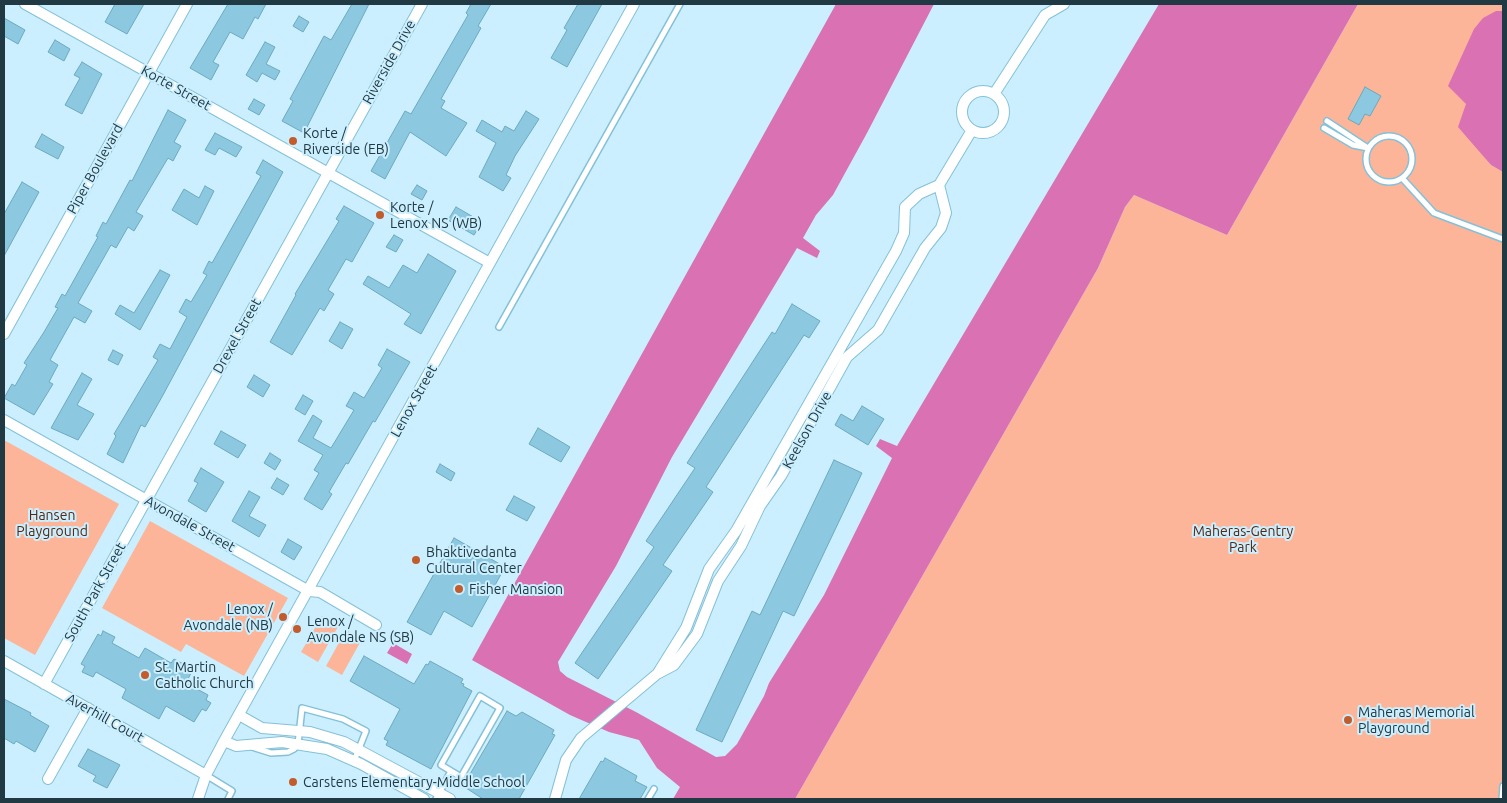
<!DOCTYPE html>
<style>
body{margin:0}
#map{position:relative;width:1507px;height:803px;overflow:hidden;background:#cbeffe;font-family:Ubuntu,sans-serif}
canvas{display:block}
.frame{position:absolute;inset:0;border:5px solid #203942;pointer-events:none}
</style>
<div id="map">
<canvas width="1507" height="803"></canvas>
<div class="frame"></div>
</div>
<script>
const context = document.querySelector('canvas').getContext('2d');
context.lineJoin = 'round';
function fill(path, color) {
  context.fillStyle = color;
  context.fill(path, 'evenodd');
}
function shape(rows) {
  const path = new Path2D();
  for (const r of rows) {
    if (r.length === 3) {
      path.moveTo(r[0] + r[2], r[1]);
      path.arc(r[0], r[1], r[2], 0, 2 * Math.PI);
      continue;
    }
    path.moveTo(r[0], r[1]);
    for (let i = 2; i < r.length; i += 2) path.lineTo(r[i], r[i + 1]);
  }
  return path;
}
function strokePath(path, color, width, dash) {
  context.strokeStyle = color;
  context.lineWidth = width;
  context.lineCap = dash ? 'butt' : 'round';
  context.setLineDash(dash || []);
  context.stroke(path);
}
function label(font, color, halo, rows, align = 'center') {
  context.font = font + ' Ubuntu,sans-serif';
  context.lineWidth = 4;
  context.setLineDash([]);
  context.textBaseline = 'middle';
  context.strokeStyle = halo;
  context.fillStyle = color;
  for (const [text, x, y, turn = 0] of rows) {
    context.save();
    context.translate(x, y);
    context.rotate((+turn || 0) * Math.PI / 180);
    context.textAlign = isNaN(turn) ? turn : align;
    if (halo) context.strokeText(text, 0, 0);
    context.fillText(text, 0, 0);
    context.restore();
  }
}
const green = shape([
 [1358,4,1503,4,1503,11,1496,11,1466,104,1478,148,1491,165,1503,172,1503,799,795,799,1098,268,1125,207,1134,195,1227,235],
 [4,440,119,504,35,655,4,638],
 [150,521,288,598,244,676,186,644,181,652,102,608],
 [322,616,339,625,318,662,301,652],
 [346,630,362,639,342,675,326,666]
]);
const water = shape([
 [836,4,934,4,867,133,833,195,816,215,803,238,820,251,817,258,797,248,672,457,616,566,558,662,560,671,567,677,636,712,716,757,725,756,737,744,764,696,769,683,824,595,892,458,876,446,880,439,897,446,1159,4,1358,4,1227,235,1134,195,1125,207,1098,268,795,799,673,799,680,787,657,768,639,740,609,732,570,715,472,660],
 [1496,11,1503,11,1503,172,1491,165,1458,127,1466,104,1448,86,1474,29,1483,18],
 [393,643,412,654,407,664,387,653]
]);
const building = shape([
 [115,4,144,4,127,34,105,22,115,4],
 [228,4,266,4,258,19,255,17,243,39,230,32,213,62,219,65,211,80,190,68,228,4],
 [352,4,369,4,304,133,282,121,293,101,290,99,324,36,331,40,352,4],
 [471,4,491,4,478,26,481,28,441,99,445,101,441,108,467,123,446,156,410,132,385,179,371,171,405,111,411,114,468,15,466,13,471,4],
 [578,4,602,4,567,67,551,58,567,30,564,28,578,4],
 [299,16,309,22,303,32,293,26,299,16],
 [4,18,25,30,18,44,4,36,4,18],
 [55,40,70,49,64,61,48,52,55,40],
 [265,42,275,47,266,64,280,71,275,80,262,73,257,82,246,75,265,42],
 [82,62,102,74,82,114,65,105,80,78,74,75,82,62],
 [1365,87,1381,96,1370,116,1365,114,1359,125,1348,119,1365,87],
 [254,99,265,105,259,115,248,109,254,99],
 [168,110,186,120,174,142,181,146,173,161,168,158,136,212,143,216,134,231,128,227,116,248,111,245,78,303,92,311,85,323,74,317,50,360,58,365,49,382,53,384,34,415,4,398,12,384,15,386,27,365,24,363,44,332,58,308,55,307,62,294,65,296,98,237,96,236,103,222,106,224,130,180,132,181,168,110],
 [526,111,539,119,515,156,506,175,511,178,503,191,479,177,496,143,476,131,482,120,502,132,505,126,514,131,526,111],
 [215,133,242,147,236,157,219,148,215,155,205,150,215,133],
 [42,134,64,147,58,159,35,147,42,134],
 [263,160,283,172,163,395,145,427,141,425,123,463,107,454,116,436,114,434,158,360,153,357,160,344,170,349,187,317,179,312,186,299,191,302,207,275,203,273,209,261,212,263,261,176,256,173,263,160],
 [22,182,39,192,4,256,4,214,22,182],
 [417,185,427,191,422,200,411,194,417,185],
 [205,186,214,191,197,225,172,210,184,189,199,198,205,186],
 [344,206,374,223,352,262,346,259,328,290,334,294,324,311,320,308,292,355,270,342,296,295,295,294,339,221,336,219,344,206],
 [456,207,482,222,474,235,448,220,456,207],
 [394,235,403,240,396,252,386,247,394,235],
 [428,254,456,271,421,334,404,324,411,314,363,284,368,276,389,288,403,265,417,273,428,254],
 [160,270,170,275,140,330,115,314,120,305,134,313,160,270],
 [792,304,820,321,809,338,804,335,706,487,713,492,663,565,672,571,598,679,575,663,654,547,646,541,695,468,687,463,772,332,775,334,792,304],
 [340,322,353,329,342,349,329,341,340,322],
 [387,349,410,362,375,422,373,421,348,464,346,463,329,492,332,494,322,510,304,499,319,473,314,470,323,455,298,441,313,415,322,421,313,438,331,448,354,410,346,406,354,392,364,398,382,368,378,365,387,349],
 [113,350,123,355,118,365,108,360,113,350],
 [82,373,92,379,77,405,94,414,78,440,51,428,82,373],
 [254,375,270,385,263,397,247,387,254,375],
 [303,395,313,401,305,415,295,409,303,395],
 [862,406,884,419,868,445,835,425,841,414,853,421,862,406],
 [538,428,570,447,561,462,529,444,538,428],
 [221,431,246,445,238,458,214,444,221,431],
 [270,453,281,460,275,470,264,463,270,453],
 [834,460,862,473,794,616,783,611,722,742,696,730,752,611,760,615,834,460],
 [440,464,455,473,451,481,436,472,440,464],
 [201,468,224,482,206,512,188,501,198,483,194,481,201,468],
 [277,478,289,485,283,495,271,488,277,478],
 [249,491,260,497,249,516,266,525,259,537,232,521,249,491],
 [514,496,535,507,527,521,506,510,514,496],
 [454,538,505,567,472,627,444,611,431,635,407,622,454,538],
 [288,539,302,547,294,560,281,552,288,539],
 [103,631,115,637,112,643,139,658,145,648,171,663,174,659,193,669,186,683,208,695,206,700,211,703,206,711,202,709,194,722,166,706,159,719,122,698,126,689,96,672,93,677,82,672,85,666,81,664,98,634,101,636,103,631],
 [364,656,414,684,426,664,428,665,430,661,463,679,461,683,464,684,463,686,472,691,431,769,386,745,388,741,384,739,400,709,350,681,364,656],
 [4,699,31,713,30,715,49,726,35,752,16,741,14,744,4,738,4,699],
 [507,711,516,716,522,712,554,730,552,734,555,735,519,799,483,799,463,786,507,711],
 [88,749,120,765,107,788,93,781,96,776,78,766,88,749],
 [605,758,637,776,635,781,647,787,640,799,579,799,601,761,603,762,605,758]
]);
const lane = shape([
 [1327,121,1368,148],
 [1324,128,1353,145,1368,148],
 [1389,159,23],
 [1402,178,1434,213,1503,239],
 [499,327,680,4],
 [480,696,500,708,461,777,441,765,480,696],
 [252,747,271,753,288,752,294,749,298,744,302,708,343,719,366,731,354,761],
 [206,775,232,791,228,799],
 [436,799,451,771],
 [648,799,654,789],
 [1502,799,1503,786]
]);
const street = shape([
 [25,4,490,263],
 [983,112,21],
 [994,94,1045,15,1064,4],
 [4,334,187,4],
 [4,420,309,591,320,592,376,625],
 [4,661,206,775],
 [658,673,686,628,709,569,736,531,896,251,904,233,905,207,919,194,939,185],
 [44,684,422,4],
 [239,715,262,728,310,732,344,742,450,799],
 [224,741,236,746,282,742,327,749,361,764,424,799],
 [48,779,88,708],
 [198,799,206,775,224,741,634,4],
 [555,799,566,760,581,738,657,674,674,665,697,634,718,581,741,546,760,506,781,476,847,357,878,330,925,248,941,228,946,213,939,185,972,130]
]);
const markers = [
 [293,141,5,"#c25c2c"],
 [380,215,5,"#c25c2c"],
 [416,560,5,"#c25c2c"],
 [459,589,5,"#c25c2c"],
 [283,617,5,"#c25c2c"],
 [297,629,5,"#c25c2c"],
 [145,675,5,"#c25c2c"],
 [1348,720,5,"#c25c2c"],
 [293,782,5,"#c25c2c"]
];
const streetNames = [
 ["Riverside Drive",389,62,-61],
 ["Korte Street",176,88,29],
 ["Piper Boulevard",95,169,-61],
 ["Drexel Street",237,336,-61],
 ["Lenox Street",414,401,-61],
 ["Keelson Drive",807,430,-61],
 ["Avondale Street",190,524,29],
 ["South Park Street",95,592,-61],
 ["Averhill Court",105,718,29]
];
const poiNames = [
 ["Korte /",303,133],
 ["Riverside (EB)",303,149],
 ["Korte /",390,207],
 ["Lenox NS (WB)",390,223],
 ["Bhaktivedanta",426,552],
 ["Cultural Center",426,568],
 ["Fisher Mansion",469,589],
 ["Lenox /",273,609,"right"],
 ["Avondale (NB)",273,625,"right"],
 ["Lenox /",307,621],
 ["Avondale NS (SB)",307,637],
 ["St. Martin",155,667],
 ["Catholic Church",155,683],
 ["Maheras Memorial",1358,712],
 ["Playground",1358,728],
 ["Carstens Elementary-Middle School",303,782]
];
const parkNames = [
 ["Hansen",52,515],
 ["Playground",52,531],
 ["Maheras-Gentry",1243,531],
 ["Park",1243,547]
];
fill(green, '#fcb598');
fill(water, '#d971b2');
fill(building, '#8cc9e0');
strokePath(building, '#6ca9bf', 1);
strokePath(lane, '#84c1d8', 8);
strokePath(street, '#84c1d8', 12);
strokePath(lane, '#fff', 5);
strokePath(street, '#fff', 10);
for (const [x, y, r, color] of markers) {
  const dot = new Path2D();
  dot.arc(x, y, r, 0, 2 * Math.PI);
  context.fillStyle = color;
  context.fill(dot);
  strokePath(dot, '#cbeffe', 2);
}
label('14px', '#203942', '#cbeffe', streetNames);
label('14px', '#203942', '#cbeffe', poiNames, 'left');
label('14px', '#532713', '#cbeffe', parkNames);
</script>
